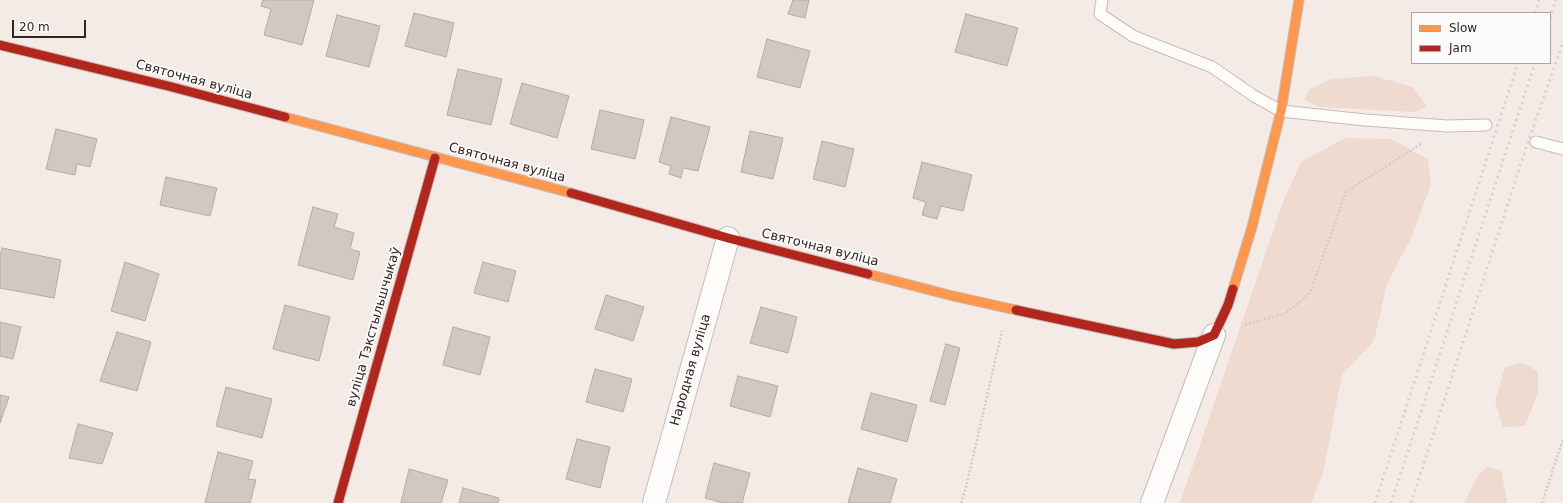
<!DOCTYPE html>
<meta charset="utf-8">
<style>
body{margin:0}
#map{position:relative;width:1563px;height:503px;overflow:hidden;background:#f5ebe6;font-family:"DejaVu Sans",sans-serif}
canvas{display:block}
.legend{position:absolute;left:1411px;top:12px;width:140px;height:52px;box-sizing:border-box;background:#fbfbfb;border:1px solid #aaa6a4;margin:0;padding:5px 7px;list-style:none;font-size:12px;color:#312621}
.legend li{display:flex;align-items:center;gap:8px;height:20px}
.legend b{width:20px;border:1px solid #aaa6a4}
.scale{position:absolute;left:12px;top:20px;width:74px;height:18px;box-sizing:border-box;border:2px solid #312621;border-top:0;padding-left:5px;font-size:12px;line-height:14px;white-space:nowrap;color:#312621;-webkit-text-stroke:3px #fbfbfb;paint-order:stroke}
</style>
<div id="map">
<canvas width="1563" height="503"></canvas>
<ul class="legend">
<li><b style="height:5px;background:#ff974d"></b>Slow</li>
<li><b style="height:5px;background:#b3261e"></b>Jam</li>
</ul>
<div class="scale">20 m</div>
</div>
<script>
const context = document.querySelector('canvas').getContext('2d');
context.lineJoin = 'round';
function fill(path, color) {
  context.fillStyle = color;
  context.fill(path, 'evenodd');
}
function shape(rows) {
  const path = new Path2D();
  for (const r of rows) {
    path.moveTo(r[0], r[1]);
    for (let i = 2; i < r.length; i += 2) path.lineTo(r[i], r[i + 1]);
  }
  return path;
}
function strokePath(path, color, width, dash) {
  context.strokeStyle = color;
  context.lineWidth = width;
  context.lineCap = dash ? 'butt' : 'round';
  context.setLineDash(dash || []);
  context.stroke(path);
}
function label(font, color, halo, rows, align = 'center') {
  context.font = font + ' "DejaVu Sans",sans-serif';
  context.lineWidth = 3.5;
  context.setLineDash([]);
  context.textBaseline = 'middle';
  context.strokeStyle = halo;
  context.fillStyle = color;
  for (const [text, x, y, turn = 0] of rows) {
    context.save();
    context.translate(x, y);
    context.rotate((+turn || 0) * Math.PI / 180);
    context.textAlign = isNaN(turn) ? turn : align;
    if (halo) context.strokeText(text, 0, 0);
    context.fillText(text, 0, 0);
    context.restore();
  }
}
const green = shape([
 [1374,76,1413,87,1427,107,1414,112,1320,107,1304,100,1309,90,1331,79],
 [1345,138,1391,139,1428,159,1431,185,1411,238,1387,284,1374,341,1342,375,1323,473,1311,503,1180,503,1283,202,1301,162],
 [1522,363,1538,371,1538,393,1525,426,1503,427,1495,401,1505,367],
 [1487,467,1501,470,1507,501,1506,503,1464,503,1477,477]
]);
const building = shape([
 [263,0,314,0,302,45,264,35,271,9,261,6,263,0],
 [793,0,809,0,805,18,788,14,793,0],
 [414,13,454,23,446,57,405,46,414,13],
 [966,14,1018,28,1007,66,955,52,966,14],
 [337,15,380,26,369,67,326,56,337,15],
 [767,39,810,51,800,88,757,77,767,39],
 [458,69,502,79,491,125,447,115,458,69],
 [522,83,569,96,557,138,510,124,522,83],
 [600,110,644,120,635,159,591,149,600,110],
 [671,117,710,127,698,171,683,168,681,178,669,174,671,166,659,162,671,117],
 [56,129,97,139,90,167,77,164,75,175,46,169,56,129],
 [750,131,783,138,773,179,741,172,750,131],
 [822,141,854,149,845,187,813,179,822,141],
 [922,162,972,175,963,211,941,206,937,219,922,215,926,202,913,198,922,162],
 [166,177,217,188,210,216,160,205,166,177],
 [313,207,338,214,334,227,354,233,350,249,360,252,353,280,298,265,313,207],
 [2,248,61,260,54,298,0,288,0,256,2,248],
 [125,262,159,274,145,321,111,311,125,262],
 [483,262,516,271,508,302,474,293,483,262],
 [606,295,644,307,633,341,595,329,606,295],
 [285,305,330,317,319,361,273,349,285,305],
 [761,307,797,317,788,353,750,343,761,307],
 [0,322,21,327,13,359,0,356,0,322],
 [453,327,490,337,480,375,443,365,453,327],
 [117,332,151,342,137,391,100,381,117,332],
 [946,344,960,348,945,405,930,401,946,344],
 [595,369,632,379,623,412,586,402,595,369],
 [738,376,778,386,770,417,730,406,738,376],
 [226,387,272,399,262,438,216,426,226,387],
 [871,393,917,405,907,442,861,429,871,393],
 [0,395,9,397,0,423,0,395],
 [78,424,113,433,102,464,69,458,78,424],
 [577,439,610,447,600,488,566,479,577,439],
 [218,452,253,461,248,479,256,480,250,503,205,503,218,452],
 [714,463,750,473,742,503,723,503,705,498,714,463],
 [858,468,897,479,890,503,848,503,858,468],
 [409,469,448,480,441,503,401,503,409,469],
 [463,488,499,498,498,503,459,503,463,488]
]);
const path = shape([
 [1245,325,1286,313,1310,293,1346,192,1422,143],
 [961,503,966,487,1002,331],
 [1542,503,1563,439]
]);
const lane = shape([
 [1102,0,1100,14,1133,36,1212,67,1254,96,1281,111,1365,120,1447,126,1486,125],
 [1536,142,1563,149]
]);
const street = shape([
 [654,503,728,238],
 [1152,503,1214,335]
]);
const slow = shape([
 [285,117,571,193],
 [868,274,953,296,1016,310],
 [1233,289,1252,227,1281,111,1299,0]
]);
const jam = shape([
 [0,45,172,87,285,117],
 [571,193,728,238,868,274],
 [1016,310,1174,344,1198,342,1214,335,1228,305,1233,289],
 [338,503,435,158]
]);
const rail = shape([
 [1535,13,1539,0],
 [1550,18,1556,0],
 [1375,503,1518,63],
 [1391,503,1535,63],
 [1411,503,1524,154,1563,42]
]);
const streetNames = [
 ["Святочная вуліца",194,80,15],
 ["Святочная вуліца",507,163,15],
 ["Святочная вуліца",820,248,14],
 ["вуліца Тэкстыльшчыкаў",374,327,-74],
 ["Народная вуліца",691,370,-74]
];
fill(green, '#efdacf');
fill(building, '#d1c8c2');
strokePath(building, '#b4aba5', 1);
strokePath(lane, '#c6bcb7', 13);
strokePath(street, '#c6bcb7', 24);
strokePath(slow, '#c6bcb7', 11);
strokePath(jam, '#c6bcb7', 11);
strokePath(path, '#d1cccb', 2.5, [2, 2]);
strokePath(lane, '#fefcfb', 11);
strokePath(street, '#fefcfb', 22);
strokePath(slow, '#ff974d', 9);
strokePath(jam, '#b3261e', 9);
strokePath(rail, '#d3d1cf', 3, [2, 4]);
label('13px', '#312621', '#fbfbfb', streetNames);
</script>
